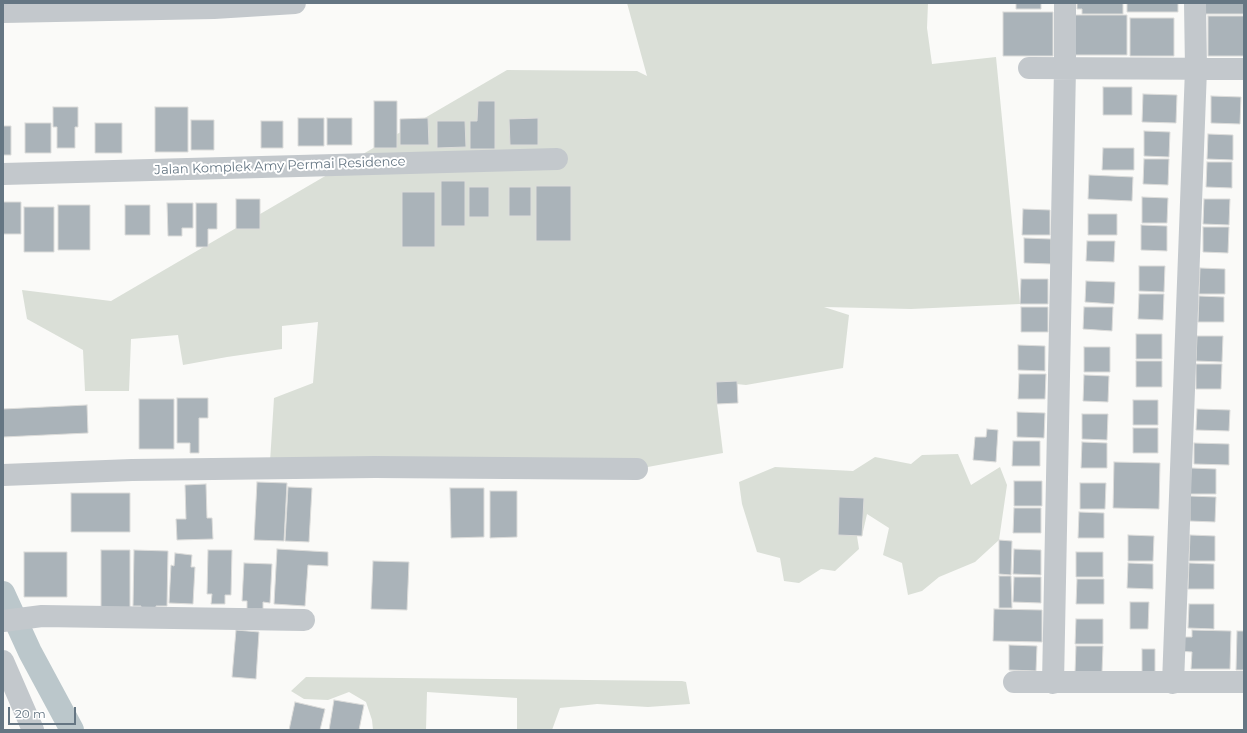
<!DOCTYPE html>
<style>
body{margin:0}
#map{position:relative;width:1247px;height:733px;overflow:hidden;background:#fafaf8;font-family:Montserrat,sans-serif}
canvas{display:block}
.frame{position:absolute;inset:0;border:4px solid #657683;pointer-events:none}
.scale{position:absolute;left:8px;top:707px;width:68px;height:18px;box-sizing:border-box;border:2px solid #657683;border-top:0;padding-left:5px;font-size:12px;line-height:14px;white-space:nowrap;color:#657683;-webkit-text-stroke:3px #fff;paint-order:stroke}
</style>
<div id="map">
<canvas width="1247" height="733"></canvas>
<div class="frame"></div>
<div class="scale">20 m</div>
</div>
<script>
const context = document.querySelector('canvas').getContext('2d');
context.lineJoin = 'round';
function fill(path, color) {
  context.fillStyle = color;
  context.fill(path, 'evenodd');
}
function shape(rows) {
  const path = new Path2D();
  for (const r of rows) {
    path.moveTo(r[0], r[1]);
    for (let i = 2; i < r.length; i += 2) path.lineTo(r[i], r[i + 1]);
  }
  return path;
}
function strokePath(path, color, width, dash) {
  context.strokeStyle = color;
  context.lineWidth = width;
  context.lineCap = dash ? 'butt' : 'round';
  context.setLineDash(dash || []);
  context.stroke(path);
}
function label(font, color, halo, rows, align = 'center') {
  context.font = font + ' Montserrat,sans-serif';
  context.lineWidth = 4;
  context.setLineDash([]);
  context.textBaseline = 'middle';
  context.strokeStyle = halo;
  context.fillStyle = color;
  for (const [text, x, y, turn = 0] of rows) {
    context.save();
    context.translate(x, y);
    context.rotate((+turn || 0) * Math.PI / 180);
    context.textAlign = isNaN(turn) ? turn : align;
    if (halo) context.strokeText(text, 0, 0);
    context.fillText(text, 0, 0);
    context.restore();
  }
}
const green = shape([
 [627,3,928,3,927,28,932,64,996,57,1020,304,911,309,824,307,849,315,843,368,746,385,717,382,717,404,723,453,637,469,270,462,274,398,313,383,318,322,282,326,282,349,227,357,183,365,178,335,131,339,129,391,85,391,83,350,27,319,22,290,111,301,507,70,637,71,647,76],
 [958,454,971,485,1000,467,1007,485,999,540,975,562,939,577,922,591,908,595,902,563,883,555,889,528,867,514,862,536,857,536,859,549,835,571,821,569,799,583,784,581,780,558,757,552,742,504,739,482,775,467,853,471,875,457,911,464,922,455],
 [306,677,682,681,686,682,690,704,648,707,597,704,560,708,552,730,517,730,517,698,427,692,426,730,373,730,372,720,366,702,349,692,328,700,304,699,291,691]
]);
const canal = shape([
 [3,593,30,652,72,730]
]);
const building = shape([
 [1016,3,1041,3,1041,9,1016,9,1016,3],
 [1077,3,1123,3,1123,14,1082,14,1082,9,1077,9,1077,3],
 [1127,3,1178,3,1178,12,1127,12,1127,3],
 [1204,3,1244,3,1244,14,1204,14,1204,3],
 [1003,12,1053,12,1053,56,1003,56,1003,12],
 [1071,15,1127,15,1127,55,1071,55,1071,15],
 [1208,16,1244,16,1244,56,1208,56,1208,16],
 [1130,18,1174,18,1174,56,1130,56,1130,18],
 [1103,87,1132,87,1132,115,1103,115,1103,87],
 [1143,94,1177,95,1176,123,1142,122,1143,94],
 [1211,96,1241,97,1240,124,1211,123,1211,96],
 [374,101,397,101,397,148,374,148,374,101],
 [478,101,495,101,495,149,470,149,470,121,477,121,478,101],
 [53,107,78,107,78,127,75,127,75,148,57,148,57,127,53,127,53,107],
 [155,107,188,107,188,152,155,152,155,107],
 [298,118,324,118,324,146,298,146,298,118],
 [327,118,352,118,352,145,327,145,327,118],
 [428,118,429,145,400,145,400,119,428,118],
 [538,118,538,145,510,145,509,119,538,118],
 [191,120,214,120,214,150,191,150,191,120],
 [261,121,283,121,283,148,261,148,261,121],
 [437,121,465,121,466,147,437,148,437,121],
 [25,123,51,123,51,153,25,153,25,123],
 [95,123,122,123,122,153,95,153,95,123],
 [3,126,11,126,11,155,3,155,3,126],
 [1144,131,1170,132,1169,157,1144,156,1144,131],
 [1208,134,1233,135,1233,160,1207,159,1208,134],
 [1103,148,1134,148,1134,170,1102,170,1103,148],
 [1144,159,1169,159,1168,185,1143,184,1144,159],
 [1207,162,1232,162,1232,188,1206,187,1207,162],
 [1089,175,1133,177,1132,201,1088,199,1089,175],
 [441,181,465,181,465,226,441,226,441,181],
 [536,186,571,186,571,241,536,241,536,186],
 [469,187,489,187,489,217,469,217,469,187],
 [509,187,531,187,531,216,509,216,509,187],
 [402,192,435,192,435,247,402,247,402,192],
 [1142,197,1168,198,1167,223,1142,223,1142,197],
 [236,199,260,199,260,229,236,229,236,199],
 [1204,199,1230,199,1229,225,1203,224,1204,199],
 [3,202,21,202,21,234,3,234,3,202],
 [167,203,193,203,193,228,182,228,182,236,168,236,167,203],
 [196,203,217,203,217,229,208,229,208,247,196,247,196,203],
 [58,205,90,205,90,250,58,250,58,205],
 [125,205,150,205,150,235,125,235,125,205],
 [24,207,54,207,54,252,24,252,24,207],
 [1023,209,1050,210,1050,235,1022,235,1023,209],
 [1088,214,1117,214,1117,235,1088,235,1088,214],
 [1141,225,1167,226,1167,251,1141,250,1141,225],
 [1203,227,1229,227,1228,253,1203,252,1203,227],
 [1024,238,1051,239,1051,264,1024,263,1024,238],
 [1087,241,1115,241,1114,262,1086,261,1087,241],
 [1139,266,1165,266,1164,292,1139,291,1139,266],
 [1200,268,1225,269,1225,294,1199,294,1200,268],
 [1021,279,1048,279,1048,304,1020,304,1021,279],
 [1086,281,1115,282,1114,304,1085,302,1086,281],
 [1139,294,1164,294,1163,320,1138,319,1139,294],
 [1199,296,1224,297,1224,322,1198,322,1199,296],
 [1021,307,1048,307,1048,332,1021,332,1021,307],
 [1084,307,1113,307,1112,331,1083,329,1084,307],
 [1136,334,1162,334,1162,359,1136,359,1136,334],
 [1197,336,1223,336,1222,362,1196,361,1197,336],
 [1018,345,1045,346,1045,371,1018,370,1018,345],
 [1084,347,1110,347,1110,372,1084,372,1084,347],
 [1136,361,1162,361,1162,387,1136,387,1136,361],
 [1196,364,1222,364,1221,389,1196,389,1196,364],
 [1019,374,1046,374,1045,399,1018,399,1019,374],
 [1084,375,1109,376,1108,402,1083,401,1084,375],
 [737,381,738,403,717,404,716,382,737,381],
 [177,398,208,398,208,418,199,418,199,453,190,453,190,443,177,443,177,398],
 [139,399,174,399,174,449,139,449,139,399],
 [1133,400,1158,400,1158,425,1133,425,1133,400],
 [87,405,88,433,3,437,3,409,87,405],
 [1197,409,1230,410,1229,431,1196,430,1197,409],
 [1017,412,1045,413,1044,438,1017,437,1017,412],
 [1082,414,1108,414,1107,440,1082,439,1082,414],
 [1133,428,1158,428,1158,453,1133,453,1133,428],
 [987,429,998,430,996,462,973,460,975,437,986,437,987,429],
 [1013,441,1040,441,1040,466,1012,466,1013,441],
 [1082,442,1107,443,1107,468,1081,468,1082,442],
 [1194,443,1229,444,1229,465,1194,464,1194,443],
 [1114,462,1160,463,1159,509,1113,508,1114,462],
 [1191,468,1216,469,1216,494,1190,494,1191,468],
 [1014,481,1042,481,1042,506,1014,506,1014,481],
 [257,482,287,483,284,541,254,540,257,482],
 [1080,483,1106,483,1105,509,1080,509,1080,483],
 [206,484,207,518,212,518,213,539,177,540,176,519,186,519,185,485,206,484],
 [288,487,312,488,309,542,285,541,288,487],
 [450,488,484,488,484,537,451,538,450,488],
 [490,491,517,491,517,537,490,538,490,491],
 [71,493,130,493,130,532,71,532,71,493],
 [1190,496,1216,497,1215,522,1190,521,1190,496],
 [839,497,864,498,862,536,838,535,839,497],
 [1014,508,1041,508,1041,533,1013,533,1014,508],
 [1079,512,1104,513,1104,538,1078,538,1079,512],
 [1128,535,1154,536,1153,561,1128,561,1128,535],
 [1190,535,1215,536,1215,561,1189,561,1190,535],
 [999,540,1012,541,1011,575,999,574,999,540],
 [277,549,328,552,328,566,308,565,305,606,274,604,277,549],
 [1014,549,1041,550,1041,575,1013,574,1014,549],
 [101,550,130,550,130,610,101,610,101,550],
 [134,550,168,551,167,606,156,606,156,614,141,614,141,606,133,606,134,550],
 [208,550,232,550,231,595,225,595,225,604,211,604,212,594,207,594,208,550],
 [24,552,67,552,67,597,24,597,24,552],
 [1076,552,1103,552,1103,577,1076,577,1076,552],
 [175,553,192,555,191,567,195,567,193,604,169,603,171,565,174,566,175,553],
 [373,561,409,562,407,610,371,609,373,561],
 [244,563,272,564,270,603,263,602,263,609,247,609,247,601,242,601,244,563],
 [1128,563,1153,564,1153,589,1127,588,1128,563],
 [1189,563,1214,564,1214,589,1188,589,1189,563],
 [999,576,1011,576,1012,608,999,608,999,576],
 [1014,577,1041,577,1041,603,1013,602,1014,577],
 [1077,579,1104,579,1104,604,1076,604,1077,579],
 [1130,602,1149,602,1148,629,1130,629,1130,602],
 [1189,604,1214,604,1214,629,1188,628,1189,604],
 [994,609,1042,610,1042,642,993,641,994,609],
 [1076,619,1103,619,1103,644,1075,644,1076,619],
 [236,630,259,632,256,679,232,677,236,630],
 [1192,630,1231,631,1230,669,1191,669,1192,652,1179,651,1180,637,1192,637,1192,630],
 [1237,631,1244,631,1244,670,1236,670,1237,631],
 [1009,645,1037,646,1036,671,1009,670,1009,645],
 [1076,646,1103,646,1102,672,1075,672,1076,646],
 [1142,649,1155,649,1155,674,1142,673,1142,649],
 [334,700,364,705,359,730,329,730,334,700],
 [295,702,325,709,320,730,289,730,295,702]
]);
const minor = shape([
 [3,12,214,8,295,3],
 [1029,68,1244,69],
 [3,174,557,159],
 [3,475,132,470,375,467,637,469],
 [3,621,42,616,304,620],
 [3,661,33,730],
 [1014,682,1244,682],
 [1053,683,1065,68,1065,3],
 [1173,683,1196,69,1195,3]
]);
const streetNames = [
 ["Jalan Komplek Amy Permai Residence",280,166,-2]
];
fill(green, '#dadfd7');
strokePath(canal, '#bbc7cb', 24);
fill(building, '#aab3b9');
strokePath(building, '#dcdcda', 1);
strokePath(minor, '#c3c8cc', 22);
label('13px', '#657683', '#fff', streetNames);
</script>
